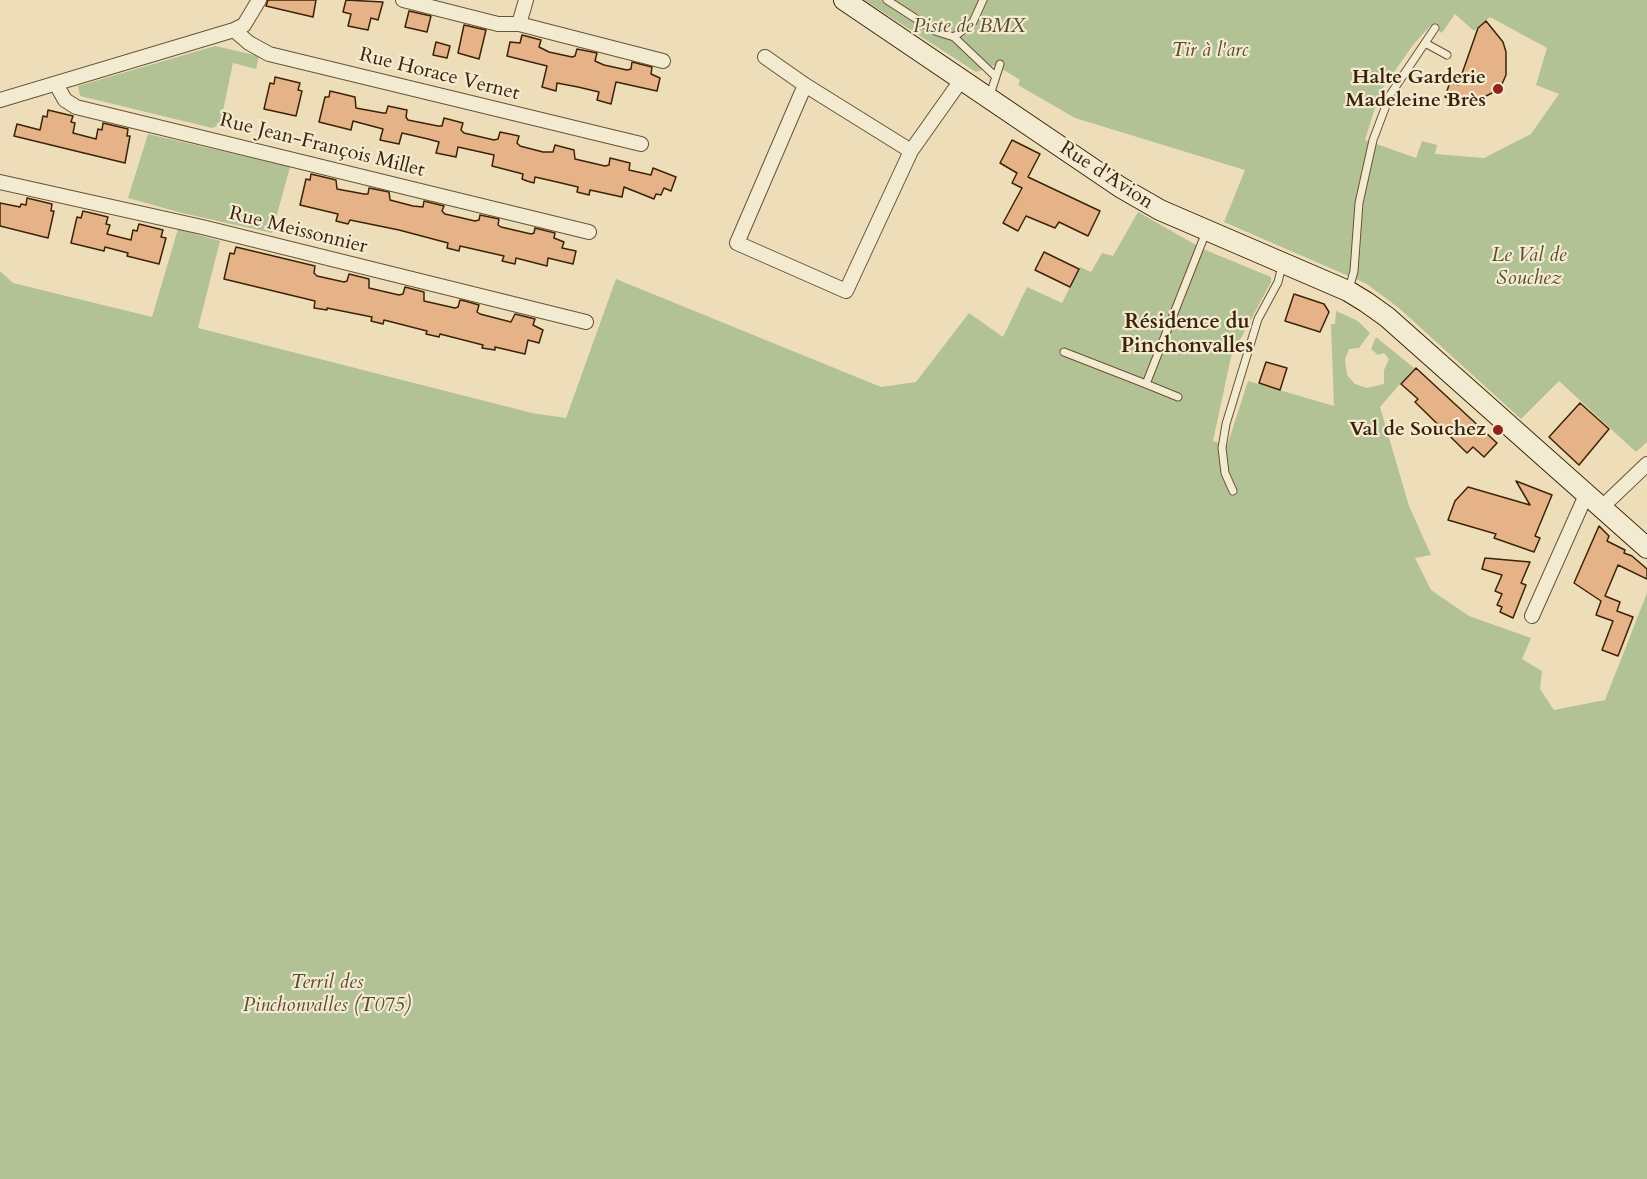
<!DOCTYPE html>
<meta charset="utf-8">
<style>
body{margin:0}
canvas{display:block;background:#eddeb9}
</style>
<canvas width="1647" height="1179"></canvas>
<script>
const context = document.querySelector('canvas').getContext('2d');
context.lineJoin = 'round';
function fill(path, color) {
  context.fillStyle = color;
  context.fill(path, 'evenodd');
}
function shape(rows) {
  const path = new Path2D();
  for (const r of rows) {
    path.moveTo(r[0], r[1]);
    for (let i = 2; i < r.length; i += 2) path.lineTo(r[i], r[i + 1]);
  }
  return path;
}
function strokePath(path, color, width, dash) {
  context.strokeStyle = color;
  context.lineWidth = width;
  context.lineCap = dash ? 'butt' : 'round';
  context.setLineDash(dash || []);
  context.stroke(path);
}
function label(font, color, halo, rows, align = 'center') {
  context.font = font + ' Cardo,serif';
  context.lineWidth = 4.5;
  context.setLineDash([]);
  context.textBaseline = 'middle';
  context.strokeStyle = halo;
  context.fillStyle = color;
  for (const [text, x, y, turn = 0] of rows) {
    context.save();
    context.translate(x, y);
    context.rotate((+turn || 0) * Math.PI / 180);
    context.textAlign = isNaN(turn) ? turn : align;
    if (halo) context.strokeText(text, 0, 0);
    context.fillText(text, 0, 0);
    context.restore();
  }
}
const green = shape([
 [864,0,1647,0,1647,442,1636,452,1559,381,1521,419,1400,309,1367,284,1224,222,1245,170,1075,118,1018,85,1020,80,996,65,976,72],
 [1455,14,1474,31,1490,17,1547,48,1536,85,1559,94,1531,134,1484,158,1435,154,1437,145,1422,141,1416,158,1365,140,1380,92,1413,45,1431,25,1442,33],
 [215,46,259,56,256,69,233,63,220,125,212,128,80,96,78,86],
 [148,134,290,167,272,233,182,213,128,198],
 [1138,212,1203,249,1271,277,1271,282,1231,357,1213,441,1227,446,1248,381,1334,406,1331,324,1335,324,1336,311,1358,321,1370,333,1359,348,1349,349,1345,359,1347,375,1355,384,1367,388,1384,384,1384,370,1389,359,1384,353,1378,355,1371,349,1376,337,1414,368,1380,407,1409,506,1431,555,1415,558,1431,590,1469,616,1531,638,1522,659,1542,671,1540,689,1554,710,1605,700,1647,593,1647,1179,0,1179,0,271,13,283,152,317,178,229,220,241,198,328,532,413,566,418,616,279,881,387,916,382,969,313,1003,337,1027,287,1062,303,1080,267,1091,272,1102,253,1113,256]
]);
const building = shape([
 [268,0,316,0,313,17,266,6,268,0],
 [346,0,383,2,378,20,371,18,368,30,348,26,351,14,343,12,346,0],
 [409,11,431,16,427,32,405,27,409,11],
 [1486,21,1503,42,1506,52,1506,75,1502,84,1494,92,1476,101,1465,102,1445,97,1450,82,1458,85,1478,28,1486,21],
 [464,25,486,30,479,59,458,53,464,25],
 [522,35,541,40,539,47,549,52,572,57,575,56,577,49,597,53,595,61,604,65,627,70,631,69,632,62,652,67,651,74,660,78,657,91,616,82,611,104,597,100,599,92,578,87,557,83,556,91,542,87,547,66,507,56,510,42,520,43,522,35],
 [436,42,450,46,447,58,433,55,436,42],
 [275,77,300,83,298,90,302,91,296,116,264,109,270,83,274,84,275,77],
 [330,91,355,97,356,108,383,113,386,113,388,106,407,110,406,117,408,120,438,126,442,126,444,118,463,123,461,130,464,133,494,140,498,139,500,132,519,136,517,143,520,146,543,152,553,152,555,145,574,150,575,159,605,166,609,165,610,158,630,163,629,170,651,175,653,168,676,177,671,191,664,188,661,195,656,194,654,199,624,187,622,197,590,190,589,195,577,192,578,187,557,182,535,177,534,183,527,181,522,179,523,174,492,166,494,155,458,147,456,157,436,153,439,142,428,139,402,133,399,144,380,140,383,129,353,121,351,130,319,122,325,97,329,97,330,91],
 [48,110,73,116,71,122,75,123,73,133,96,139,98,129,102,130,103,123,128,129,127,136,130,136,125,163,14,136,17,124,40,130,43,116,47,117,48,110],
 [1012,140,1040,154,1028,177,1100,211,1088,236,1059,222,1055,228,1026,216,1018,231,1003,223,1022,188,1012,183,1017,173,1000,163,1012,140],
 [311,174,336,180,337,189,364,194,368,194,369,188,389,192,390,200,413,206,423,207,424,201,444,206,442,211,445,214,475,221,479,220,480,215,499,219,498,225,501,227,531,234,534,233,535,228,555,233,554,238,564,242,562,248,576,251,573,264,548,258,547,266,516,258,515,264,502,261,504,256,460,246,459,251,447,248,448,243,399,230,350,220,348,224,336,221,338,214,300,205,306,179,310,180,311,174],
 [27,198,52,204,51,211,54,211,48,238,0,226,0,203,20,207,21,204,26,205,27,198],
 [83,211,108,217,106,224,110,225,107,234,131,240,133,230,137,231,139,224,163,230,161,237,166,238,159,264,127,256,128,253,105,247,104,251,71,243,77,217,81,218,83,211],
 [236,247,315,266,314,273,317,276,344,282,347,281,349,274,369,279,369,288,399,295,403,294,405,287,424,292,424,301,455,308,458,307,460,300,465,301,479,305,477,312,480,314,511,322,515,314,535,319,533,325,543,330,539,343,528,340,525,354,495,347,495,350,482,348,483,345,440,334,439,337,426,334,427,331,384,320,383,324,371,321,372,317,327,308,327,310,314,308,315,301,224,279,230,253,234,254,236,247],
 [1044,252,1079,269,1070,287,1035,270,1044,252],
 [1294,294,1324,304,1329,312,1320,332,1285,321,1294,294],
 [1266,362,1287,368,1280,390,1259,383,1266,362],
 [1416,368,1497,443,1484,457,1473,447,1467,453,1415,402,1418,399,1401,384,1416,368],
 [1580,403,1609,429,1579,465,1549,437,1580,403],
 [1516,481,1552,495,1535,536,1540,538,1534,552,1494,538,1496,534,1448,520,1455,501,1468,487,1530,505,1516,481],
 [1599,526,1609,536,1607,541,1625,550,1624,553,1632,556,1647,569,1647,579,1618,565,1605,596,1620,602,1617,611,1633,617,1618,656,1602,650,1613,621,1596,615,1601,601,1574,583,1599,526],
 [1485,558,1530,562,1521,583,1526,585,1513,618,1500,612,1502,607,1497,605,1502,594,1495,591,1502,575,1482,569,1485,558]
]);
const lane = shape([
 [887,0,935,31,954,37,995,76],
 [954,37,973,22,983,0],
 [1425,43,1447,55],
 [990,95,1000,64],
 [1349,289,1354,271,1359,203,1373,140,1390,95,1435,28],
 [1064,352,1146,384,1206,232],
 [1146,384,1178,397],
 [1233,491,1225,473,1222,448,1226,424,1258,319,1278,282,1282,266]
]);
const street = shape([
 [403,0,498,24,519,24,663,61],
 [519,24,526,0],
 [234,30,249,43,269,54,641,144],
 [765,57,805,85],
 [56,84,65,100,76,107,589,232],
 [0,100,234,30,244,25,259,0],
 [911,151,805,85,737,243,846,291,911,151,962,79],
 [0,182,202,227,586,322],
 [1601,508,1647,464],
 [1532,616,1586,495]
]);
const secondary = shape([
 [844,0,1120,187,1160,210,1348,291,1366,302,1387,317,1647,548]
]);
const markers = [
 [1498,89,6,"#8f2418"],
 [1498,430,6,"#8f2418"]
];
const parkNames = [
 ["Piste de BMX",969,27],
 ["Tir à l'arc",1210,51],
 ["Le Val de",1529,256],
 ["Souchez",1529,279],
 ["Terril des",327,983],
 ["Pinchonvalles (T075)",327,1006]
];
const streetNames = [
 ["Rue Horace Vernet",439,75,14],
 ["Rue Jean-François Millet",322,146,14],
 ["Rue d'Avion",1106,176,33],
 ["Rue Meissonnier",298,231,14]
];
const poiNames = [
 ["Halte Garderie",1486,78],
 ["Madeleine Brès",1486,101],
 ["Val de Souchez",1486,430]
];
const neighbourhoodNames = [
 ["Résidence du",1187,323],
 ["Pinchonvalles",1187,347]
];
fill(green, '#b2c294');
fill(building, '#e6b389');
strokePath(building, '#3c2307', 1.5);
strokePath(lane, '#685234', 9);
strokePath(street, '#685234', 16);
strokePath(secondary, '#3c2307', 22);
strokePath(lane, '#f3ead2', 7);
strokePath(street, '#f3ead2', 14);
strokePath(secondary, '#f3ead2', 20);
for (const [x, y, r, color] of markers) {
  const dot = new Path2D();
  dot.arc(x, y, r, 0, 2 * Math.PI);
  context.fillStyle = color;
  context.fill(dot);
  strokePath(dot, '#f3ead2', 2);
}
label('italic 20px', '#5a4b2a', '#f3ead2', parkNames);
label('20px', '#3c2307', '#f3ead2', streetNames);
label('bold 20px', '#3c2307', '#f3ead2', poiNames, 'right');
label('bold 21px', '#3c2307', '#f3ead2', neighbourhoodNames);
</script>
